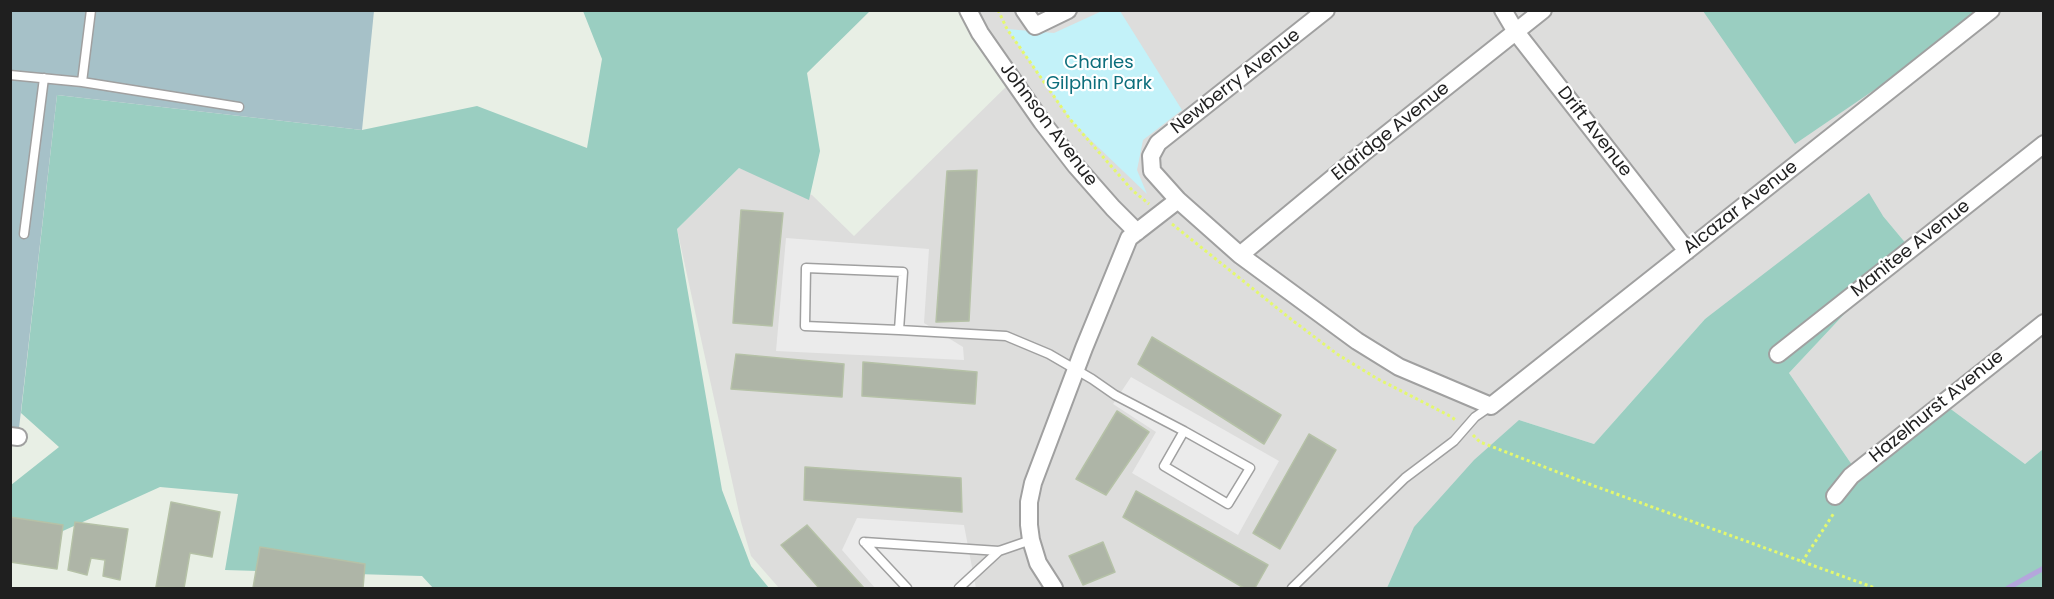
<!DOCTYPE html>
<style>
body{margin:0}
#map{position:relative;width:2054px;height:599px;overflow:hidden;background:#e8efe5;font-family:Poppins,sans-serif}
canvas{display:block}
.frame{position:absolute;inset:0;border:12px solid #1f1f1f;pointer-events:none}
</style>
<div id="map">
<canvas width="2054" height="599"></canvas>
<div class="frame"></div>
</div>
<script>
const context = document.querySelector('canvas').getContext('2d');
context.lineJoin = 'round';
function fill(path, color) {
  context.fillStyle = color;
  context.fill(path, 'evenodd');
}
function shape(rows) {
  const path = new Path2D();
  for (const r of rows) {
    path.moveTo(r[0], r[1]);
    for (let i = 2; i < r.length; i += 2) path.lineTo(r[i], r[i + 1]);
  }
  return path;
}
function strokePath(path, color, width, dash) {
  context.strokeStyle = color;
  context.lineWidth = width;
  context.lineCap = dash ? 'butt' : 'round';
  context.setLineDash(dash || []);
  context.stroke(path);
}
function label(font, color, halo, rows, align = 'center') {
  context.font = font + ' Poppins,sans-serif';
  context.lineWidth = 4.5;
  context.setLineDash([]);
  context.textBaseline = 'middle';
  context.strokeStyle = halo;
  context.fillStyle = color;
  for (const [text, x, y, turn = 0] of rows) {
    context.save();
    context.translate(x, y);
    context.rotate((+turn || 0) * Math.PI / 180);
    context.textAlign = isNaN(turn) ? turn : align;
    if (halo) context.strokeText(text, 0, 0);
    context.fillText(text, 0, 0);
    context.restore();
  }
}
const residential = shape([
 [968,11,2043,11,2043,449,2025,464,1948,407,1861,478,1789,373,1908,246,1883,216,1705,319,1594,444,1519,420,1835,588,779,588,751,556,741,522,677,229,739,168,812,195,854,236,1013,80]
]);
const forest = shape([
 [583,11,870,11,807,73,820,151,809,200,739,168,677,229,722,490,751,566,769,588,433,588,422,576,225,570,238,494,160,487,43,540,11,535,11,485,59,447,21,413,57,95,362,130,477,106,587,148,602,59],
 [1703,11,1990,11,1795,144],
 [1869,193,1883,216,1908,246,1789,373,1861,478,1948,407,2025,464,2043,449,2043,588,1387,588,1414,527,1474,460,1519,420,1594,444,1705,319]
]);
const cemetery = shape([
 [10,11,374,11,362,130,57,95,18,437,10,436]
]);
const park = shape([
 [1102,11,1120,11,1182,110,1143,140,1137,170,1147,194,1074,124,1007,29,1054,33]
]);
const parking = shape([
 [786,238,929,249,924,323,963,347,964,360,776,351],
 [1131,377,1279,461,1238,535,1132,473,1156,432,1113,404],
 [857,518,964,525,976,588,875,588,842,550]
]);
const stream = shape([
 [2008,588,2044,568]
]);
const building = shape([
 [977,170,969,321,936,322,947,171,977,170],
 [741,210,783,213,772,326,733,323,741,210],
 [1152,337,1281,415,1264,444,1138,364,1152,337],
 [736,354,844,364,842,397,731,389,736,354],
 [863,362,977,372,975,404,862,396,863,362],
 [1117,411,1149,432,1106,495,1076,479,1117,411],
 [1309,434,1336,450,1280,549,1253,533,1309,434],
 [805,467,961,478,962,512,804,500,805,467],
 [1136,491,1268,565,1255,588,1244,588,1123,517,1136,491],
 [171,502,220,512,212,557,190,553,184,588,156,587,171,502],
 [10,517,63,525,57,569,10,562,10,517],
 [75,522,128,529,120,580,103,576,105,560,91,558,87,575,68,570,75,522],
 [807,525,864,588,819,588,781,545,807,525],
 [1103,542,1115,572,1083,585,1069,556,1103,542],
 [260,547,365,564,363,588,253,588,260,547]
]);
const path = shape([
 [998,10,1007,29,1069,118,1132,190,1149,204],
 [1172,224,1292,320,1337,354,1376,378,1450,416,1457,421],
 [1473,435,1480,442,1578,480,1875,588],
 [1802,562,1834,513]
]);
const lane = shape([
 [10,75,82,82,239,107],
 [82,82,91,10],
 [24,234,44,78],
 [899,330,805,326,806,268,903,272,899,330,1006,336,1049,354,1092,379,1115,395,1184,431],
 [1184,431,1250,468,1228,504,1164,466,1184,431],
 [864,542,999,551,1031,540],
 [864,542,907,588],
 [959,588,999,551],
 [1292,588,1405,478,1454,441,1475,417,1491,406]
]);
const street = shape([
 [968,10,980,33,1042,122,1076,166,1113,208,1137,232],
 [1024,10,1035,26,1068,10],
 [1326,10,1158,143,1151,156,1152,171,1178,200,1240,255,1357,341,1399,367,1491,406,1991,10],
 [1503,10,1516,32,1687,251],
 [1240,255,1363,153,1543,10],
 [1778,354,2044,144],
 [10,436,18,437],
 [1835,496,1851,476,2044,323],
 [1054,588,1038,563,1031,540,1029,525,1029,502,1033,483,1084,348,1129,238,1178,200]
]);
const parkNames = [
 ["Charles",1099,63],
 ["Gilphin Park",1099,84]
];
const streetNames = [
 ["Newberry Avenue",1236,82,-38],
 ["Johnson Avenue",1048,125,53],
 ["Eldridge Avenue",1391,132,-39],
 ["Drift Avenue",1594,132,52],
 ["Alcazar Avenue",1741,208,-38],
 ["Manitee Avenue",1911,249,-38],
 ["Hazelhurst Avenue",1937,407,-39]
];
fill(residential, '#dddddc');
fill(forest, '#9acec1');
fill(cemetery, '#a6c1c8');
fill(park, '#c3f2f9');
fill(parking, '#ebebeb');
strokePath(stream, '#b4a6dc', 5);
fill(building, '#aeb5a7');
strokePath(building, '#b5c1a7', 1.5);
strokePath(lane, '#a0a0a0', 11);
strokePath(street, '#a0a0a0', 20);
strokePath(path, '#e4f86e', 3, [3, 3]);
strokePath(lane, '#fff', 8);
strokePath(street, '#fff', 16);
label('18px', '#0d6e7c', '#fff', parkNames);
label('18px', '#1f1f1f', '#fff', streetNames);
</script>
